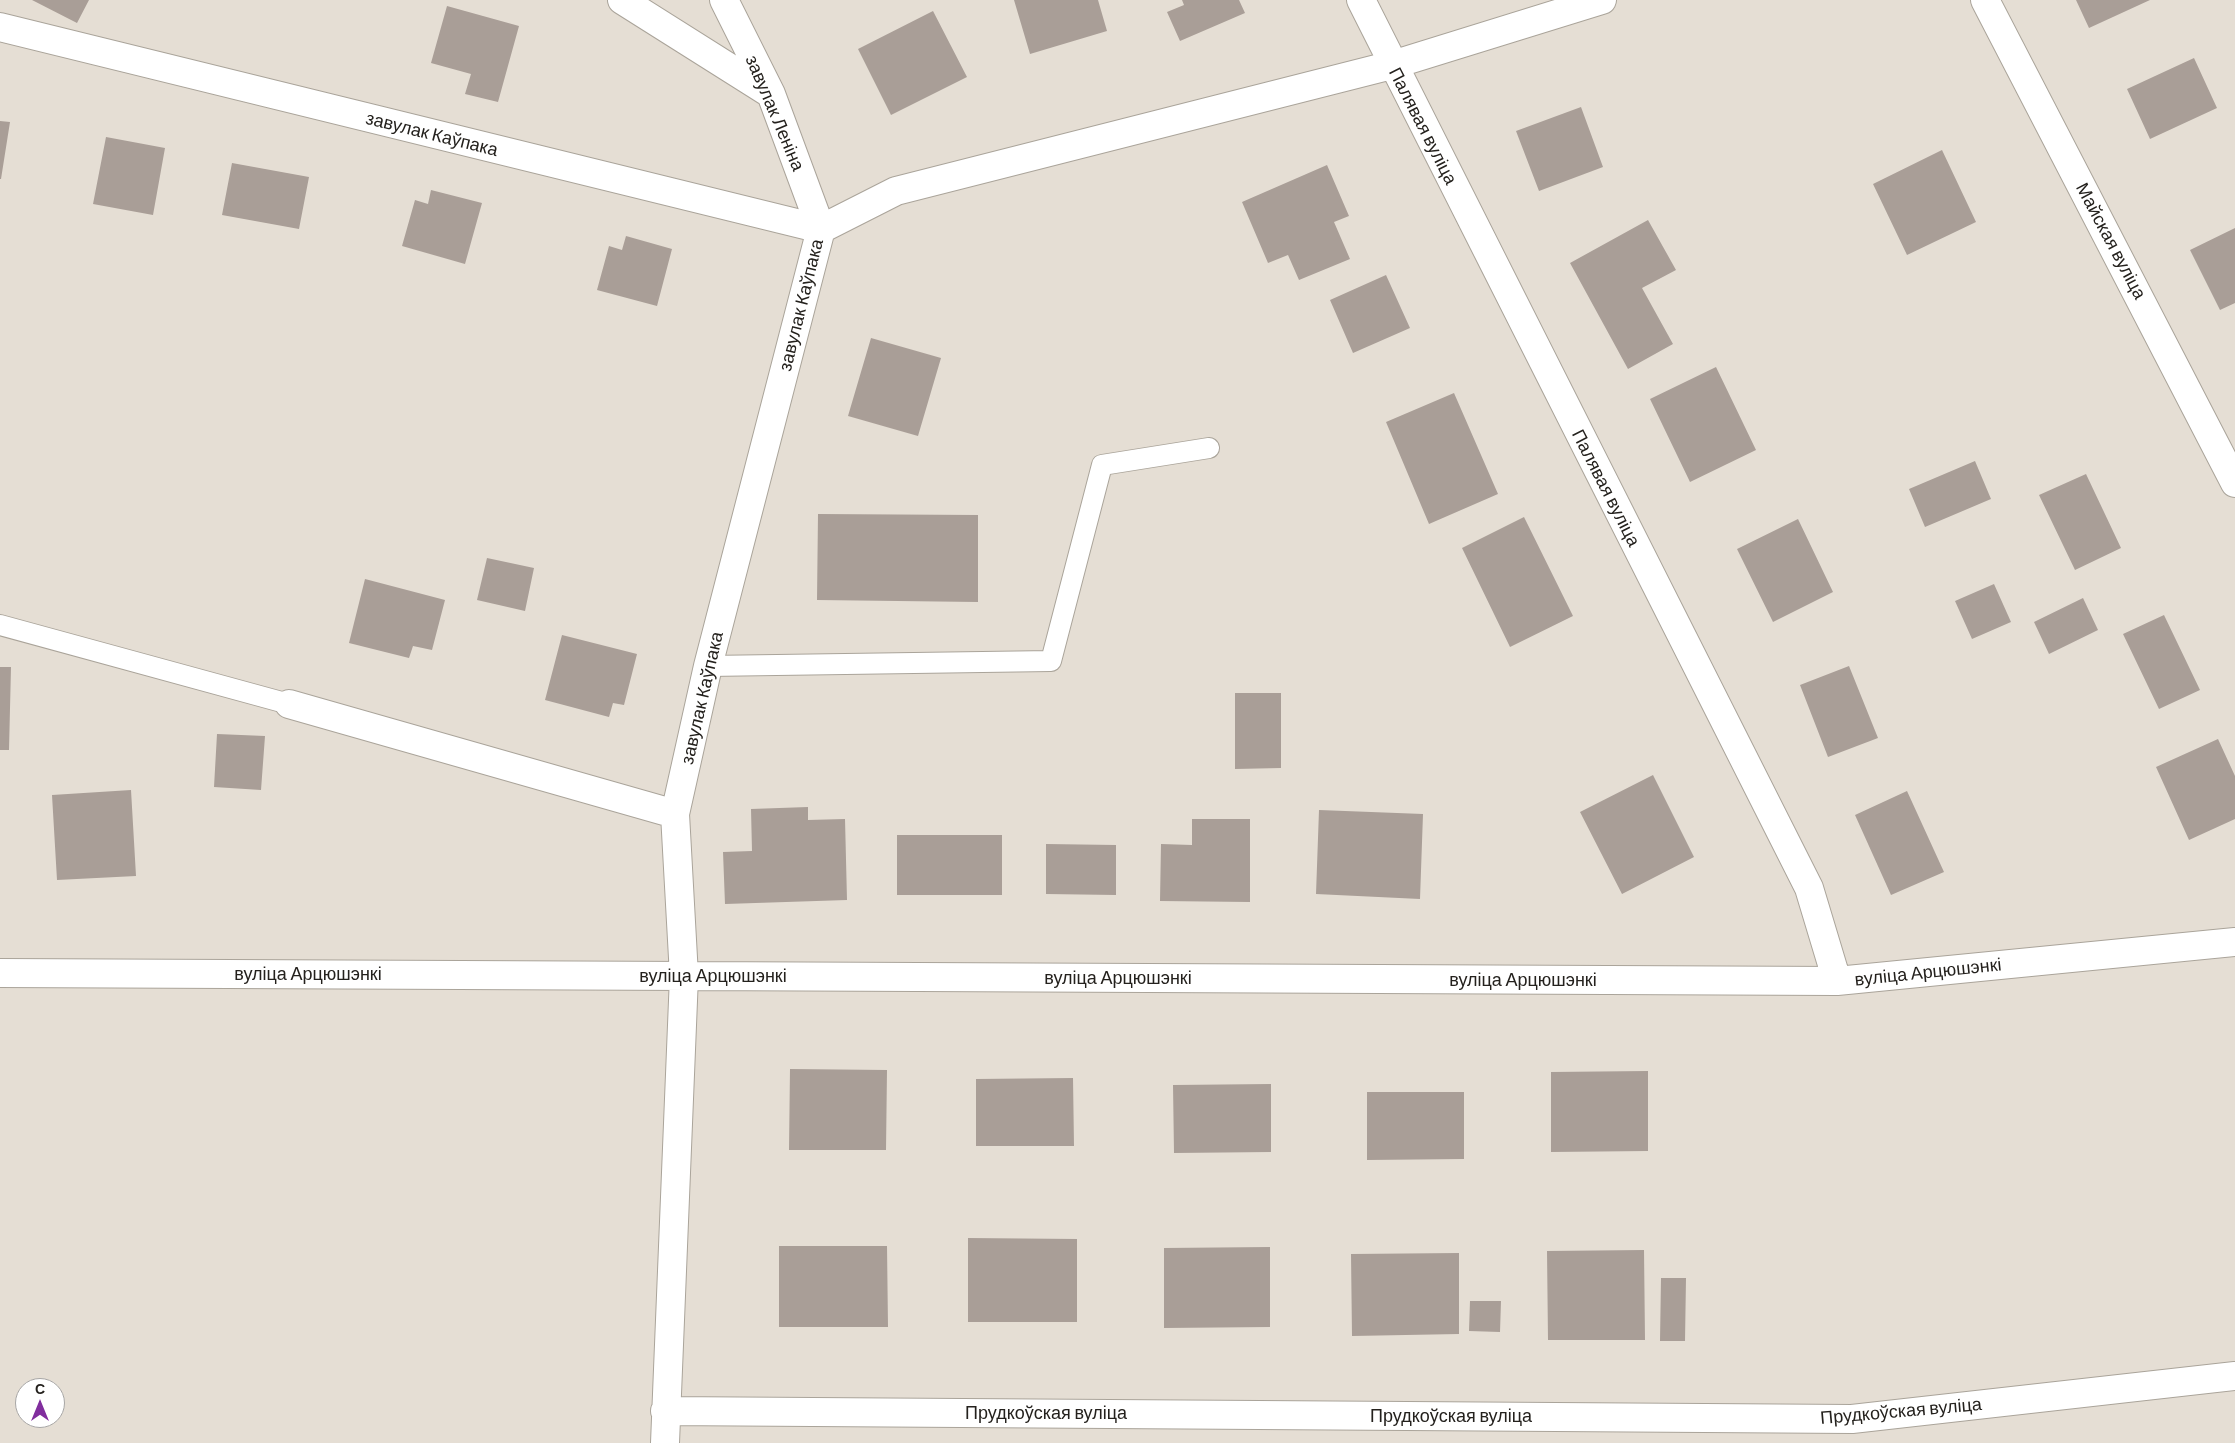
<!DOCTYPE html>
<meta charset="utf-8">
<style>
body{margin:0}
#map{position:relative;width:2235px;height:1443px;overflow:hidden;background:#e5ded4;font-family:Barlow,sans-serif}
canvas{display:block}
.north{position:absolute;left:15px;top:1378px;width:50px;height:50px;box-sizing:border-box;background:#fff;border:1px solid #a7a6a5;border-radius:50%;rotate:0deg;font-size:14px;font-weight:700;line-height:20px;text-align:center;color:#24211d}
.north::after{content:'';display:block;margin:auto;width:18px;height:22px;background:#812e9e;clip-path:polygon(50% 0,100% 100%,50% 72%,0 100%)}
</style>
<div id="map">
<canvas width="2235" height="1443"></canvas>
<div class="north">С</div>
</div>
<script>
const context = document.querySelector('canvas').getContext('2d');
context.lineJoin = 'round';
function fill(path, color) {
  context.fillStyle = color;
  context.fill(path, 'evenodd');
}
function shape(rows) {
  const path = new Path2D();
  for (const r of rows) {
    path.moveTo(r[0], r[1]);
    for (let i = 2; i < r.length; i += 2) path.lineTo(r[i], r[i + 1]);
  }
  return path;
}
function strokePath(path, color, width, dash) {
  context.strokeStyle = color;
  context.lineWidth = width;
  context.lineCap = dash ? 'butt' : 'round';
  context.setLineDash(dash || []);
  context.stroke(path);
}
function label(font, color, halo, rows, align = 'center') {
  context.font = font + ' Barlow,sans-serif';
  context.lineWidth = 5;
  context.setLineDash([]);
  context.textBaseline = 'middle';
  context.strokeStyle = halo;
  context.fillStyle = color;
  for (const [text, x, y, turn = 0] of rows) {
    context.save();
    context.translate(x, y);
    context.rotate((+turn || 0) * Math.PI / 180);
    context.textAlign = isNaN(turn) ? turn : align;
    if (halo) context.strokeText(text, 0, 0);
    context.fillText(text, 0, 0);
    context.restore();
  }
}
const building = shape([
 [32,0,89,0,77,23],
 [1014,0,1098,0,1107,31,1030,54],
 [1182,0,1239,0,1245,13,1180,41,1167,12,1184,5],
 [2076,0,2150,0,2089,28],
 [447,6,519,26,498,102,465,94,471,74,431,63],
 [933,11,967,77,891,115,858,49],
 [2194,58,2217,108,2150,139,2127,89],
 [1581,107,1603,167,1539,191,1516,131],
 [0,121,10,122,1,179,0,179],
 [106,137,165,148,153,215,93,204],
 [1942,150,1976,222,1907,255,1873,184],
 [232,163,309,177,299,229,222,215],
 [1327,165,1349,216,1334,222,1350,259,1299,280,1288,255,1268,263,1242,202],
 [431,190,482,203,465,264,402,246,415,200,428,204],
 [1648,220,1676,270,1642,288,1673,344,1628,369,1570,263],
 [2235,228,2235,303,2220,310,2190,250],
 [626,236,672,249,657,306,597,290,609,246,622,250],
 [1386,275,1410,328,1353,353,1330,300],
 [871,338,941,358,918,436,848,416],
 [1716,367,1756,450,1690,482,1650,399],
 [1454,393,1498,494,1429,524,1386,422],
 [1975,461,1991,499,1925,527,1909,489],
 [2086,474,2121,548,2075,570,2039,495],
 [818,514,978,515,978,602,817,600],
 [1524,517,1573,616,1510,647,1462,548],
 [1798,519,1833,592,1773,622,1737,549],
 [487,558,534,568,525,611,477,600],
 [365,579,445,600,432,650,413,646,409,658,349,643],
 [1994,584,2011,622,1972,639,1955,601],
 [2083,598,2098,630,2049,654,2034,622],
 [2164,615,2200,690,2159,709,2123,634],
 [562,635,637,654,624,705,613,703,609,717,545,700],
 [1849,666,1878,738,1828,757,1800,685],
 [0,667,11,667,9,750,0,750],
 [1235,693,1281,693,1281,768,1235,769],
 [217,734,265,736,261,790,214,787],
 [2218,739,2235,776,2235,819,2189,840,2156,767],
 [1653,775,1694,857,1622,894,1580,812],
 [131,790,136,876,57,880,52,795],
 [1907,791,1944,872,1891,895,1855,815],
 [808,807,808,820,845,819,847,900,725,904,723,852,752,851,751,809],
 [1319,810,1423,814,1420,899,1316,894],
 [1192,819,1250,819,1250,902,1160,901,1161,844,1192,845],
 [897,835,1002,835,1002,895,897,895],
 [1046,844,1116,845,1116,895,1046,894],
 [790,1069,887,1070,886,1150,789,1150],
 [1648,1071,1648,1151,1551,1152,1551,1072],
 [1073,1078,1074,1146,976,1146,976,1079],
 [1271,1084,1271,1152,1174,1153,1173,1085],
 [1367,1092,1464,1092,1464,1159,1367,1160],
 [968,1238,1077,1239,1077,1322,968,1322],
 [779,1246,887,1246,888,1327,779,1327],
 [1270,1247,1270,1327,1164,1328,1164,1248],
 [1644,1250,1645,1340,1548,1340,1547,1251],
 [1459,1253,1459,1334,1352,1336,1351,1254],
 [1661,1278,1686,1278,1685,1341,1660,1341],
 [1470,1301,1501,1301,1500,1332,1469,1331]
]);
const lane = shape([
 [0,625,289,704],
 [708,666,1051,661,1102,465,1209,448]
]);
const street = shape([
 [622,0,771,94],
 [724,0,771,94,821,229,896,191,1392,65,1602,0],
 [1361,0,1809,888,1837,981],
 [1985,0,2235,483],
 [0,27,821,229,708,666,675,814,684,976,665,1443],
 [289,704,675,814],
 [0,973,1837,981,2235,942],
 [665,1411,1852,1419,2235,1376]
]);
const streetNames = [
 ["завулак Леніна",775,113,67],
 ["Палявая вуліца",1423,126,63],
 ["завулак Каўпака",432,134,14],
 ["Майская вуліца",2111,241,62],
 ["завулак Каўпака",801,305,-76],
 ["Палявая вуліца",1606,488,63],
 ["завулак Каўпака",702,698,-77],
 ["вуліца Арцюшэнкі",1928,972,-6],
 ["вуліца Арцюшэнкі",308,974],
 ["вуліца Арцюшэнкі",713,976],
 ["вуліца Арцюшэнкі",1118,978],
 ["вуліца Арцюшэнкі",1523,980],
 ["Прудкоўская вуліца",1901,1411,-5],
 ["Прудкоўская вуліца",1046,1413],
 ["Прудкоўская вуліца",1451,1416]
];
fill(building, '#a99e97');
strokePath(lane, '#aaa49a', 22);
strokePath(street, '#aaa49a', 30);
strokePath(lane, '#fff', 20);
strokePath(street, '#fff', 28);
label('18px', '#24211d', '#fff', streetNames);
</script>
